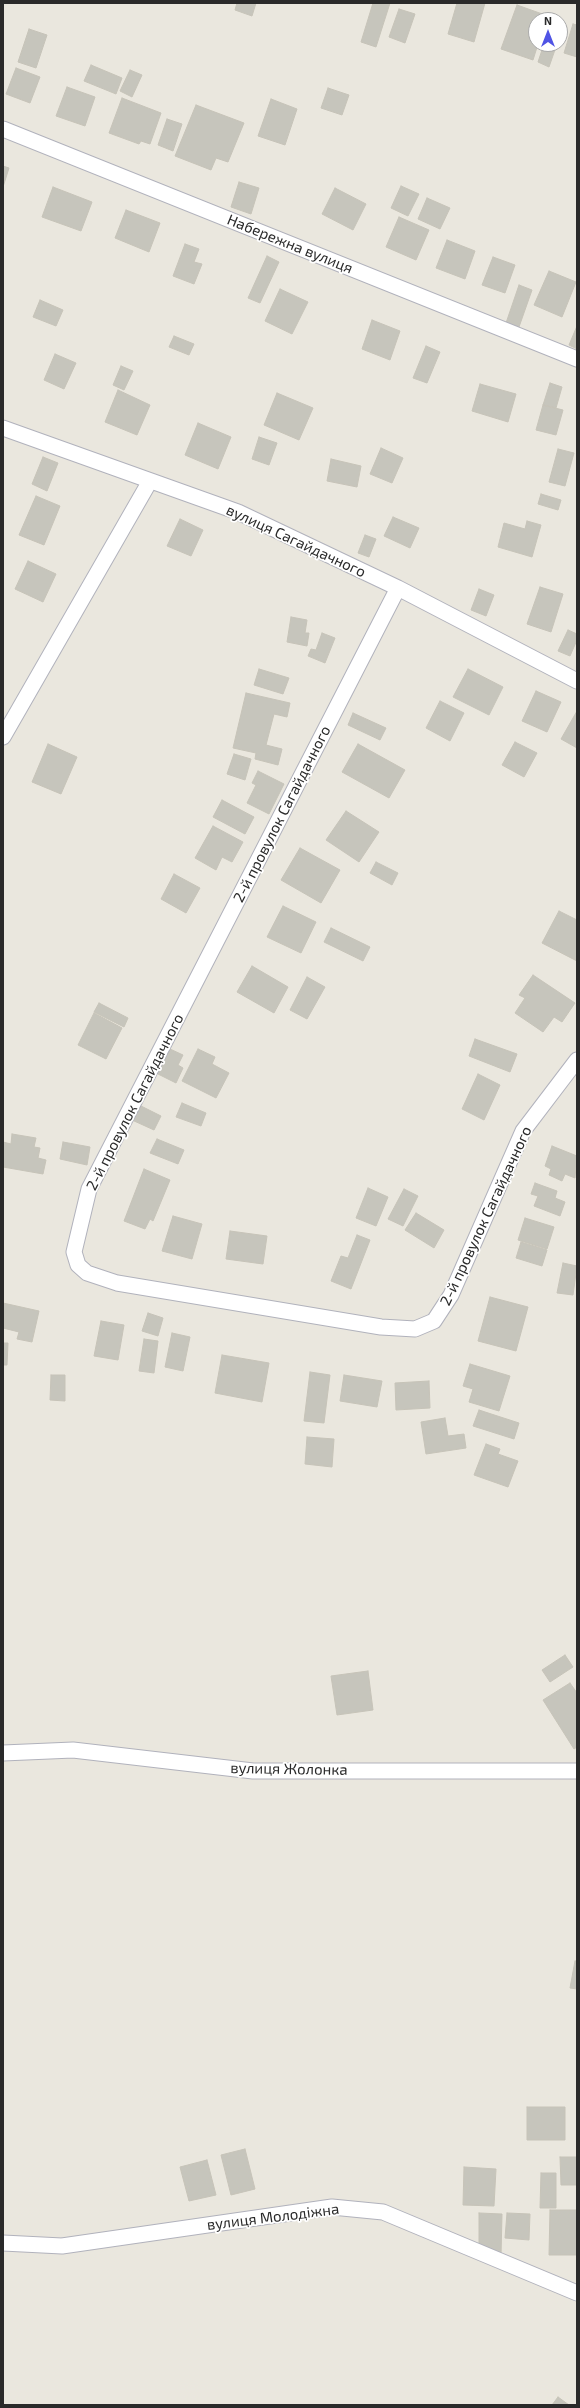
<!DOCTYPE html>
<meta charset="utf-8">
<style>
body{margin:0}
#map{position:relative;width:580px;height:2408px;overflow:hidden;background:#eae7de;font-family:"Exo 2",sans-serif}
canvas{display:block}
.frame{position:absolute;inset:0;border:4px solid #2a2a2a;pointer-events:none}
.north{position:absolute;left:528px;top:12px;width:40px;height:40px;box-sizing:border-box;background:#fff;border:1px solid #aaa;border-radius:50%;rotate:0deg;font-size:11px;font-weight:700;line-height:16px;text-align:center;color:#2a2a2a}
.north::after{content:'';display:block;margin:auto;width:14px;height:18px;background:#5054e5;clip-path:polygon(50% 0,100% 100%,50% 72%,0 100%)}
</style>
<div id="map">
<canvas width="580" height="2408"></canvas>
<div class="frame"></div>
<div class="north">N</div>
</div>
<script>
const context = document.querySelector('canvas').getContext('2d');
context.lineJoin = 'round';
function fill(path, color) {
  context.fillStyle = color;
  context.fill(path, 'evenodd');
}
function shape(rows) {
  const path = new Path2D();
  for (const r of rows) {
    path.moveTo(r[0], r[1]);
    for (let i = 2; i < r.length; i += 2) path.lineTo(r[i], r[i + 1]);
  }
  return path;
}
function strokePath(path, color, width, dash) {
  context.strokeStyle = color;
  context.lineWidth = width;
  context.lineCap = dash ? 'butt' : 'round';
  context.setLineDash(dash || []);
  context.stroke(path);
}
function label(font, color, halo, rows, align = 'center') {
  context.font = font + ' "Exo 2",sans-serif';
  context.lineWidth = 3.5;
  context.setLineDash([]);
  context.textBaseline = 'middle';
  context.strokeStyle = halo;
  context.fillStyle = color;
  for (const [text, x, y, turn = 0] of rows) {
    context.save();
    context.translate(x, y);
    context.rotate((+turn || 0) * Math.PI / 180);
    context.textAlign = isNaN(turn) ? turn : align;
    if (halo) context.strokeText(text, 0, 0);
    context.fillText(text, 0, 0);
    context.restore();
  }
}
const building = shape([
 [237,3,256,3,252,16,235,10,237,3],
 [373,3,390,3,376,47,361,42,373,3],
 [457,3,485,3,474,42,448,34,457,3],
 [517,5,548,16,547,20,536,20,536,44,538,44,533,60,501,49,517,5],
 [399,9,415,14,405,43,389,37,399,9],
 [573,24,577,25,577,57,564,53,573,24],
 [29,29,47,35,36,68,18,62,29,29],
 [544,44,557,44,549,67,538,62,544,44],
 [91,65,122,78,116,94,84,81,91,65],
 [16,68,40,77,30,103,6,94,16,68],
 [130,70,142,75,132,97,120,91,130,70],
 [67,87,95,97,85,126,56,116,67,87],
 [328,88,349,95,342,115,321,108,328,88],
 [122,98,161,113,150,144,141,141,139,144,109,133,122,98],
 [271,99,297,109,285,145,258,136,271,99],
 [196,105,244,123,228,162,216,158,211,170,175,156,196,105],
 [167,119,182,124,173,151,158,145,167,119],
 [3,166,9,168,3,187,3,166],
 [239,182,259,188,251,214,231,207,239,182],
 [401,186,419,194,408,216,391,208,401,186],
 [53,187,92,202,81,231,42,217,53,187],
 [335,188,366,204,353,230,322,214,335,188],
 [427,198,450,208,440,229,418,219,427,198],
 [126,210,160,223,149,252,115,238,126,210],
 [399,217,429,230,416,260,386,247,399,217],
 [447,240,475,251,465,279,436,268,447,240],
 [185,244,199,249,194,262,202,264,194,284,173,276,185,244],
 [267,256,279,262,260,303,248,298,267,256],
 [493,257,515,265,505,293,482,285,493,257],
 [549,271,576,282,562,317,534,305,549,271],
 [519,285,532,290,519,327,506,323,519,285],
 [280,289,308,302,292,334,265,321,280,289],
 [40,300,63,310,56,326,33,317,40,300],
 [372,320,400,331,390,360,362,349,372,320],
 [577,326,577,349,569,345,577,326],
 [174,336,194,344,189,355,169,347,174,336],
 [426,346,440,352,427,383,413,378,426,346],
 [55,354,76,363,64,389,44,380,55,354],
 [121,366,133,371,124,390,113,385,121,366],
 [550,383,562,387,556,408,543,405,550,383],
 [480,384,516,394,508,422,472,411,480,384],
 [118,390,150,405,137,435,105,422,118,390],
 [277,393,313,408,299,440,264,425,277,393],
 [543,405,563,410,556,435,536,430,543,405],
 [198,423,231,437,218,469,185,455,198,423],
 [259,437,277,443,269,465,252,459,259,437],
 [381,448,403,458,392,483,370,474,381,448],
 [558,449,574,453,565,486,549,482,558,449],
 [43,457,58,463,47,491,32,484,43,457],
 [331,459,361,466,357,487,327,481,331,459],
 [541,494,561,500,558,510,538,504,541,494],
 [36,496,60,506,44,545,19,535,36,496],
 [393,517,419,528,410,548,384,536,393,517],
 [180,519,203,530,191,556,167,546,180,519],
 [527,521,541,525,532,557,498,547,504,523,525,529,527,521],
 [365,535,376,539,369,557,358,553,365,535],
 [28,561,56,574,43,602,15,589,28,561],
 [540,587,563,594,551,632,527,624,540,587],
 [479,589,494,595,486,616,471,610,479,589],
 [291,617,307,620,305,633,309,633,307,646,287,642,291,617],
 [568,630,577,634,577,640,570,656,558,651,568,630],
 [322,633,335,638,325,663,308,656,311,649,316,650,322,633],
 [259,669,289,678,283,694,254,685,259,669],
 [468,669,503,687,489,715,453,697,468,669],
 [536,691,561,702,547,732,522,721,536,691],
 [246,693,290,703,287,717,274,714,266,745,282,749,278,765,255,759,256,753,233,748,246,693],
 [440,701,464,713,450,741,426,728,440,701],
 [577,711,577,748,561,739,577,711],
 [353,713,386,728,380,740,348,725,353,713],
 [515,742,537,753,524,777,502,765,515,742],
 [48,744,77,757,61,794,32,782,48,744],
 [358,744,405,770,389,798,342,772,358,744],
 [234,754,251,759,245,780,227,774,234,754],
 [258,771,284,784,269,814,247,803,256,785,252,783,258,771],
 [222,800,254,817,245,834,213,817,222,800],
 [346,811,379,832,359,862,326,840,346,811],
 [213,826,243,842,232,862,222,857,216,870,195,858,213,826],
 [300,848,340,870,321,903,281,880,300,848],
 [376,862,398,873,392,885,370,873,376,862],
 [174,874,200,888,186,913,161,899,174,874],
 [283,906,316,922,301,953,267,937,283,906],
 [559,911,577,920,577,961,542,943,559,911],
 [331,928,370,947,363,961,324,942,331,928],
 [252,966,288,987,274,1013,237,992,252,966],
 [533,975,575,1003,562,1022,554,1017,543,1032,515,1013,525,998,519,995,533,975],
 [307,977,325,987,307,1019,290,1010,307,977],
 [99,1003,128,1018,124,1027,94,1012,99,1003],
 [94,1013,122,1028,106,1059,78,1045,94,1013],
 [475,1039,517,1054,510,1072,469,1056,475,1039],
 [170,1049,183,1055,178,1065,183,1068,176,1083,158,1074,170,1049],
 [198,1049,215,1057,212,1064,229,1073,216,1098,182,1081,198,1049],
 [478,1074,500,1085,484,1120,462,1109,478,1074],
 [182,1103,206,1113,201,1126,176,1117,182,1103],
 [139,1105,161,1116,154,1130,132,1120,139,1105],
 [12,1134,36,1138,34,1147,40,1148,38,1158,46,1160,43,1174,3,1167,3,1142,11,1144,12,1134],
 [157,1139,184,1150,178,1164,150,1153,157,1139],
 [63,1142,90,1147,87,1165,60,1159,63,1142],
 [552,1146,577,1156,575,1178,565,1174,562,1181,549,1175,551,1169,545,1166,552,1146],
 [144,1169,170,1180,153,1221,150,1219,145,1229,124,1221,144,1169],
 [535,1183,557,1191,555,1198,565,1202,560,1216,534,1206,538,1196,531,1194,535,1183],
 [368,1188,388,1197,376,1226,356,1218,368,1188],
 [404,1189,418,1196,403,1226,388,1219,404,1189],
 [416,1213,444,1230,434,1248,405,1230,416,1213],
 [173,1216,202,1224,192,1259,162,1251,173,1216],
 [525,1218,554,1227,547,1249,518,1240,525,1218],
 [230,1231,267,1236,263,1264,226,1259,230,1231],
 [357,1235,370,1240,351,1289,331,1281,341,1256,348,1258,357,1235],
 [521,1242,547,1250,542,1266,516,1258,521,1242],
 [563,1263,577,1266,573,1295,557,1293,563,1263],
 [490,1297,528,1307,516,1351,478,1341,490,1297],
 [3,1303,39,1311,32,1342,17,1339,19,1332,3,1328,3,1303],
 [148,1313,163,1318,158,1336,142,1331,148,1313],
 [101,1321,124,1325,118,1360,94,1356,101,1321],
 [172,1333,190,1337,183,1371,165,1367,172,1333],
 [144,1339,158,1341,154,1373,139,1371,144,1339],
 [3,1343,8,1343,7,1365,3,1365,3,1343],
 [222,1355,269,1363,262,1402,215,1393,222,1355],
 [470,1364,510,1376,499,1411,469,1402,473,1389,463,1386,470,1364],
 [310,1372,330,1375,324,1423,304,1421,310,1372],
 [51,1375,65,1375,65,1401,50,1400,51,1375],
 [344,1375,382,1381,377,1407,340,1401,344,1375],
 [429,1381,430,1408,396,1410,395,1383,429,1381],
 [479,1410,519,1423,514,1439,473,1426,479,1410],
 [445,1418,448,1436,464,1434,466,1448,426,1454,421,1422,445,1418],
 [307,1437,334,1439,332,1467,305,1464,307,1437],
 [486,1444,500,1449,498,1454,518,1461,508,1487,474,1475,486,1444],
 [565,1655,573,1667,550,1682,542,1670,565,1655],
 [368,1671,373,1710,337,1715,331,1676,368,1671],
 [570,1683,577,1693,577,1747,574,1749,543,1700,570,1683],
 [575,1961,577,1961,577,1989,570,1988,575,1961],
 [527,2107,565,2107,565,2140,527,2140,527,2107],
 [245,2149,255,2189,231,2195,221,2155,245,2149],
 [560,2157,577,2157,577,2185,561,2185,560,2157],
 [207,2160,216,2195,189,2201,180,2167,207,2160],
 [464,2167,496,2169,494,2206,463,2205,464,2167],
 [541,2173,556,2173,556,2208,540,2208,541,2173],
 [550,2210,577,2210,577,2255,549,2255,550,2210],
 [479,2213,502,2214,501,2256,479,2248,479,2213],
 [507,2213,530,2214,529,2240,505,2238,507,2213],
 [558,2397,569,2405,552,2405,558,2397]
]);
const street = shape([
 [3,129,577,359],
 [3,428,238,512,398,588,577,681],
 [398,588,89,1189,74,1252,78,1265,87,1273,117,1283,381,1327,415,1329,434,1321,451,1295,523,1131,577,1060],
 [3,737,150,481],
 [3,1753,73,1750,253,1771,577,1771],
 [3,2243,62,2246,332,2207,383,2212,577,2293]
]);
const streetNames = [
 ["Набережна вулиця",290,244,22],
 ["вулиця Сагайдачного",296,541,25],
 ["2-й провулок Сагайдачного",282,814,-63],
 ["2-й провулок Сагайдачного",135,1102,-63],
 ["2-й провулок Сагайдачного",486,1216,-65],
 ["вулиця Жолонка",289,1769,1],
 ["вулиця Молодіжна",273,2217,-7]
];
fill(building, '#c6c5bc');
strokePath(building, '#c6c3b8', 1);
strokePath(street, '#b1b2bc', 17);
strokePath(street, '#fff', 15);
label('15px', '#2a2a2a', '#fff', streetNames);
</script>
